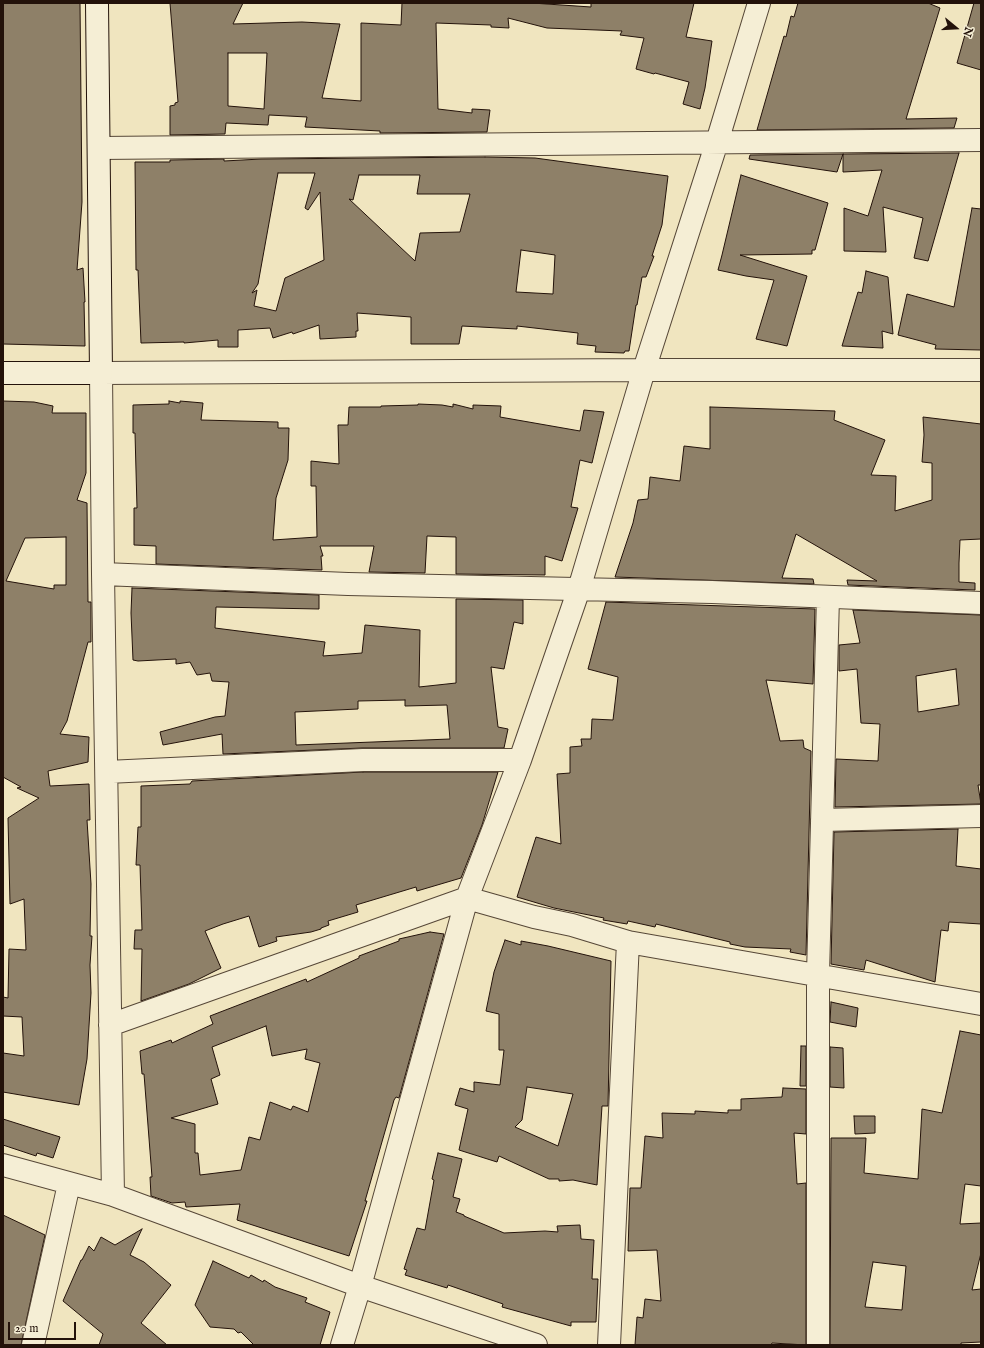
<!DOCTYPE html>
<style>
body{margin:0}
#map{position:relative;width:984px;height:1348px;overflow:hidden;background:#f0e5bf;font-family:"IM FELL English",serif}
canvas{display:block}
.frame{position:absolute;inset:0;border:4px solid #23120a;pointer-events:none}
.north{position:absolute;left:936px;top:8px;width:40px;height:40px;-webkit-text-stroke:3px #f5eed5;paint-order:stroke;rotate:108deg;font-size:11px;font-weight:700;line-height:16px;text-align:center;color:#23120a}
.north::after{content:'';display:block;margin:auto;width:14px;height:18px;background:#23120a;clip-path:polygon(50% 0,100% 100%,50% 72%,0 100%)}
.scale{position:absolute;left:8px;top:1322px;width:68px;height:18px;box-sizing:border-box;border:2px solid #23120a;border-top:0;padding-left:5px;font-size:12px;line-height:14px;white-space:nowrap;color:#23120a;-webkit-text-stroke:3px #f5eed5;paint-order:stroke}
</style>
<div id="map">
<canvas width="984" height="1348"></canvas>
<div class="frame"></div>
<div class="north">N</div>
<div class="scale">20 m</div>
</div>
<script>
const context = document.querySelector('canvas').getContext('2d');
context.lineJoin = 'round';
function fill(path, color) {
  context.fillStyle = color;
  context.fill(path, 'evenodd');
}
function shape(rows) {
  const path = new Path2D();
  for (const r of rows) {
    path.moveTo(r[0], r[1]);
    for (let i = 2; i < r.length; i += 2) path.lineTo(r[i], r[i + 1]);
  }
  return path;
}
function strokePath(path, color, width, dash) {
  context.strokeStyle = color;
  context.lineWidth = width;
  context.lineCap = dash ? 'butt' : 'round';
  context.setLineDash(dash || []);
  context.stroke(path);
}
const building = shape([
 [3,3,80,3,82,202,77,270,83,268,85,302,84,302,85,346,3,344,3,3],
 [170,3,243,3,233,24,302,22,340,24,322,98,361,101,361,23,401,25,402,3,532,3,591,7,591,3,694,3,686,37,712,41,705,88,700,109,683,104,689,82,655,73,654,74,636,69,644,38,620,35,622,31,547,28,508,18,509,28,491,27,491,25,436,23,438,109,472,113,472,109,490,110,487,132,380,133,380,131,305,127,307,117,269,115,268,125,226,123,225,134,170,135,170,106,175,105,175,103,178,102,170,3],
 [228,53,267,53,264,109,228,106,228,53],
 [798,3,928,3,940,8,906,119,957,118,954,128,757,130,784,36,786,37,791,16,794,17,798,3],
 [974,3,981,3,981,70,957,63,974,3],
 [959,153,928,261,914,258,923,218,883,207,886,252,844,251,844,208,868,216,882,170,843,172,843,154,959,153],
 [843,154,837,172,749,159,750,155,843,154],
 [485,157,535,158,668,176,662,225,652,256,654,256,646,277,642,277,637,305,636,305,629,351,625,351,624,353,595,352,596,346,577,344,578,333,517,326,517,329,462,326,459,344,411,344,411,317,357,313,358,331,356,331,356,337,320,339,319,325,293,334,292,332,273,338,270,328,238,330,238,347,218,347,218,340,184,343,184,342,141,343,138,270,136,270,135,162,170,162,170,160,224,159,224,161,261,159,485,157],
 [278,173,315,173,305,208,308,210,320,192,324,260,285,278,276,311,254,306,257,290,252,293,258,284,278,173],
 [359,175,420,175,417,194,470,194,460,232,420,233,415,261,349,199,353,200,359,175],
 [521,250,555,255,553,294,516,292,521,250],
 [741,175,828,203,815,250,812,250,812,254,740,255,807,276,787,346,756,339,774,280,746,276,718,270,722,255,741,175],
 [972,208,981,209,981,350,935,349,936,345,898,335,907,294,954,307,972,208],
 [866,271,888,277,893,334,882,331,883,348,842,346,858,292,862,293,866,271],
 [3,401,34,402,53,406,52,413,86,413,86,473,77,500,87,503,88,602,91,602,91,642,88,642,67,721,60,734,89,737,88,762,48,771,50,786,89,784,90,820,87,820,91,884,90,936,92,936,90,965,91,993,87,1059,79,1105,3,1092,3,1053,24,1056,22,1017,3,1016,3,997,8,998,9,949,26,950,24,899,10,904,8,818,39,798,17,788,21,787,3,777,3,401],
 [66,537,66,585,54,585,54,589,6,581,25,538,66,537],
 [169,401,180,403,180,401,203,403,201,420,278,422,278,428,289,428,288,460,276,498,273,540,317,537,316,486,311,486,311,461,339,464,338,425,348,425,349,407,381,407,381,406,418,405,418,404,442,405,453,407,453,404,473,409,473,405,501,406,500,417,580,431,584,410,604,412,592,463,580,460,571,507,578,508,562,561,545,556,545,575,456,574,456,537,427,536,425,573,369,572,374,546,320,546,323,556,321,556,322,570,156,564,156,546,134,545,134,508,137,508,135,433,133,433,133,405,169,404,169,401],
 [710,407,835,411,834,420,885,440,871,475,896,476,895,511,932,500,932,463,922,462,924,435,923,417,981,424,981,539,960,540,959,563,959,582,975,583,975,590,848,585,847,580,877,581,796,534,782,578,813,579,814,584,615,577,633,523,638,500,648,499,650,477,680,481,684,446,710,449,710,407],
 [132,588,319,595,319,609,216,607,215,628,325,642,323,656,362,653,365,625,420,630,419,687,456,683,456,599,523,600,523,624,514,622,504,669,491,667,498,727,508,729,504,748,362,748,223,754,222,734,163,745,160,732,215,717,225,716,229,682,212,681,210,673,197,675,190,662,176,664,176,659,138,661,133,660,131,613,132,588],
 [405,700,405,706,447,705,450,739,296,745,295,712,358,709,358,701,405,700],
 [606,602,815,609,813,684,766,680,780,741,803,740,804,748,811,751,806,955,790,952,791,949,745,947,730,944,730,942,656,924,655,927,628,921,627,924,603,920,604,918,554,908,517,897,536,837,561,844,557,774,570,773,570,747,582,746,581,739,591,739,592,719,613,720,618,677,588,669,606,602],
 [853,610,981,615,981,785,978,785,981,804,835,807,836,759,878,761,880,724,861,723,857,669,839,671,839,645,860,643,853,610],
 [956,669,959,705,918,712,916,676,956,669],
 [363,772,498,772,482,825,461,878,417,891,416,887,356,905,358,912,328,921,329,925,321,928,321,929,311,932,276,937,277,941,259,947,249,916,223,924,205,931,221,968,189,984,141,1001,142,949,134,949,135,930,142,930,140,865,136,865,138,827,141,827,141,786,190,784,192,781,363,772],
 [958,829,956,866,981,869,981,924,949,922,948,931,941,930,935,982,866,960,864,970,831,964,834,832,958,829],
 [430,932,444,934,399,1098,396,1097,394,1100,365,1201,367,1201,349,1256,237,1220,240,1204,186,1207,185,1202,172,1203,151,1196,150,1177,152,1177,144,1074,142,1074,140,1051,171,1040,172,1043,213,1024,210,1016,306,979,307,982,359,958,359,956,399,941,399,939,430,932],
 [266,1026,272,1056,307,1049,305,1059,320,1063,308,1112,293,1106,291,1110,270,1102,260,1140,249,1137,241,1170,200,1175,198,1153,195,1153,195,1124,171,1118,218,1104,211,1079,220,1075,212,1047,266,1026],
 [505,940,521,945,521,941,548,946,611,961,608,1106,602,1106,597,1185,573,1180,559,1181,559,1179,549,1179,499,1156,497,1162,459,1150,468,1109,455,1105,460,1088,474,1092,474,1082,500,1085,504,1050,499,1050,499,1014,486,1011,494,972,505,940],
 [527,1087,573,1094,558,1146,515,1127,522,1120,527,1087],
 [831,1002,858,1008,856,1027,830,1022,831,1002],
 [960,1031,981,1035,981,1186,965,1184,960,1224,981,1223,981,1253,972,1290,981,1289,981,1342,961,1343,961,1345,830,1345,831,1138,866,1138,864,1173,918,1179,922,1109,942,1113,960,1031],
 [873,1262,906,1266,902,1310,865,1307,873,1262],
 [801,1046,806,1046,806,1086,800,1086,801,1046],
 [830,1047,843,1048,844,1088,830,1087,830,1047],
 [783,1088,806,1089,806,1134,794,1133,797,1184,806,1183,806,1345,772,1343,771,1345,635,1345,637,1317,643,1318,645,1299,661,1301,657,1250,628,1251,630,1188,641,1188,645,1136,663,1138,662,1113,695,1114,695,1111,728,1113,728,1110,741,1110,741,1099,782,1097,783,1088],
 [854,1116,875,1116,875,1133,855,1134,854,1116],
 [3,1119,60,1137,53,1158,37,1153,36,1156,3,1145,3,1119],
 [438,1153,462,1159,453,1197,460,1199,456,1212,464,1215,464,1216,504,1233,545,1231,558,1232,557,1226,580,1225,581,1239,594,1240,592,1279,598,1279,596,1322,571,1322,571,1326,502,1307,503,1304,448,1285,447,1288,405,1275,407,1270,404,1269,417,1228,425,1230,434,1180,432,1179,438,1153],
 [3,1215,45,1235,21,1345,3,1345,3,1215],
 [142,1229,130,1255,144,1262,171,1285,141,1323,167,1345,99,1345,103,1334,63,1301,81,1260,82,1260,89,1246,94,1251,101,1237,115,1245,142,1229],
 [213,1261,249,1278,251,1275,263,1282,264,1280,275,1287,307,1298,305,1302,330,1312,320,1345,254,1345,241,1332,238,1333,234,1329,210,1327,195,1305,213,1261]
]);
const street = shape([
 [99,148,981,140],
 [103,574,348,584,712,592,981,603],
 [107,772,363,760,520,760],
 [822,820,981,816],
 [110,1025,467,898,534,917,572,925,628,942,981,1004],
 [3,1165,113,1195,360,1286,536,1345],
 [113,1195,103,574,101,373,644,370,981,370],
 [33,1345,69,1184],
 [342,1345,360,1286,467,898,520,760,579,589,644,370,717,142,759,3],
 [609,1345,628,942],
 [818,1345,818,974,828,597]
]);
const secondary = shape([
 [3,373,101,373,97,3]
]);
fill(building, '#8e8068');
strokePath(building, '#23120a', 1);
strokePath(street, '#564737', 24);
strokePath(secondary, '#23120a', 24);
strokePath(street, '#f5eed5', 22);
strokePath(secondary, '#f5eed5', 22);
</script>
